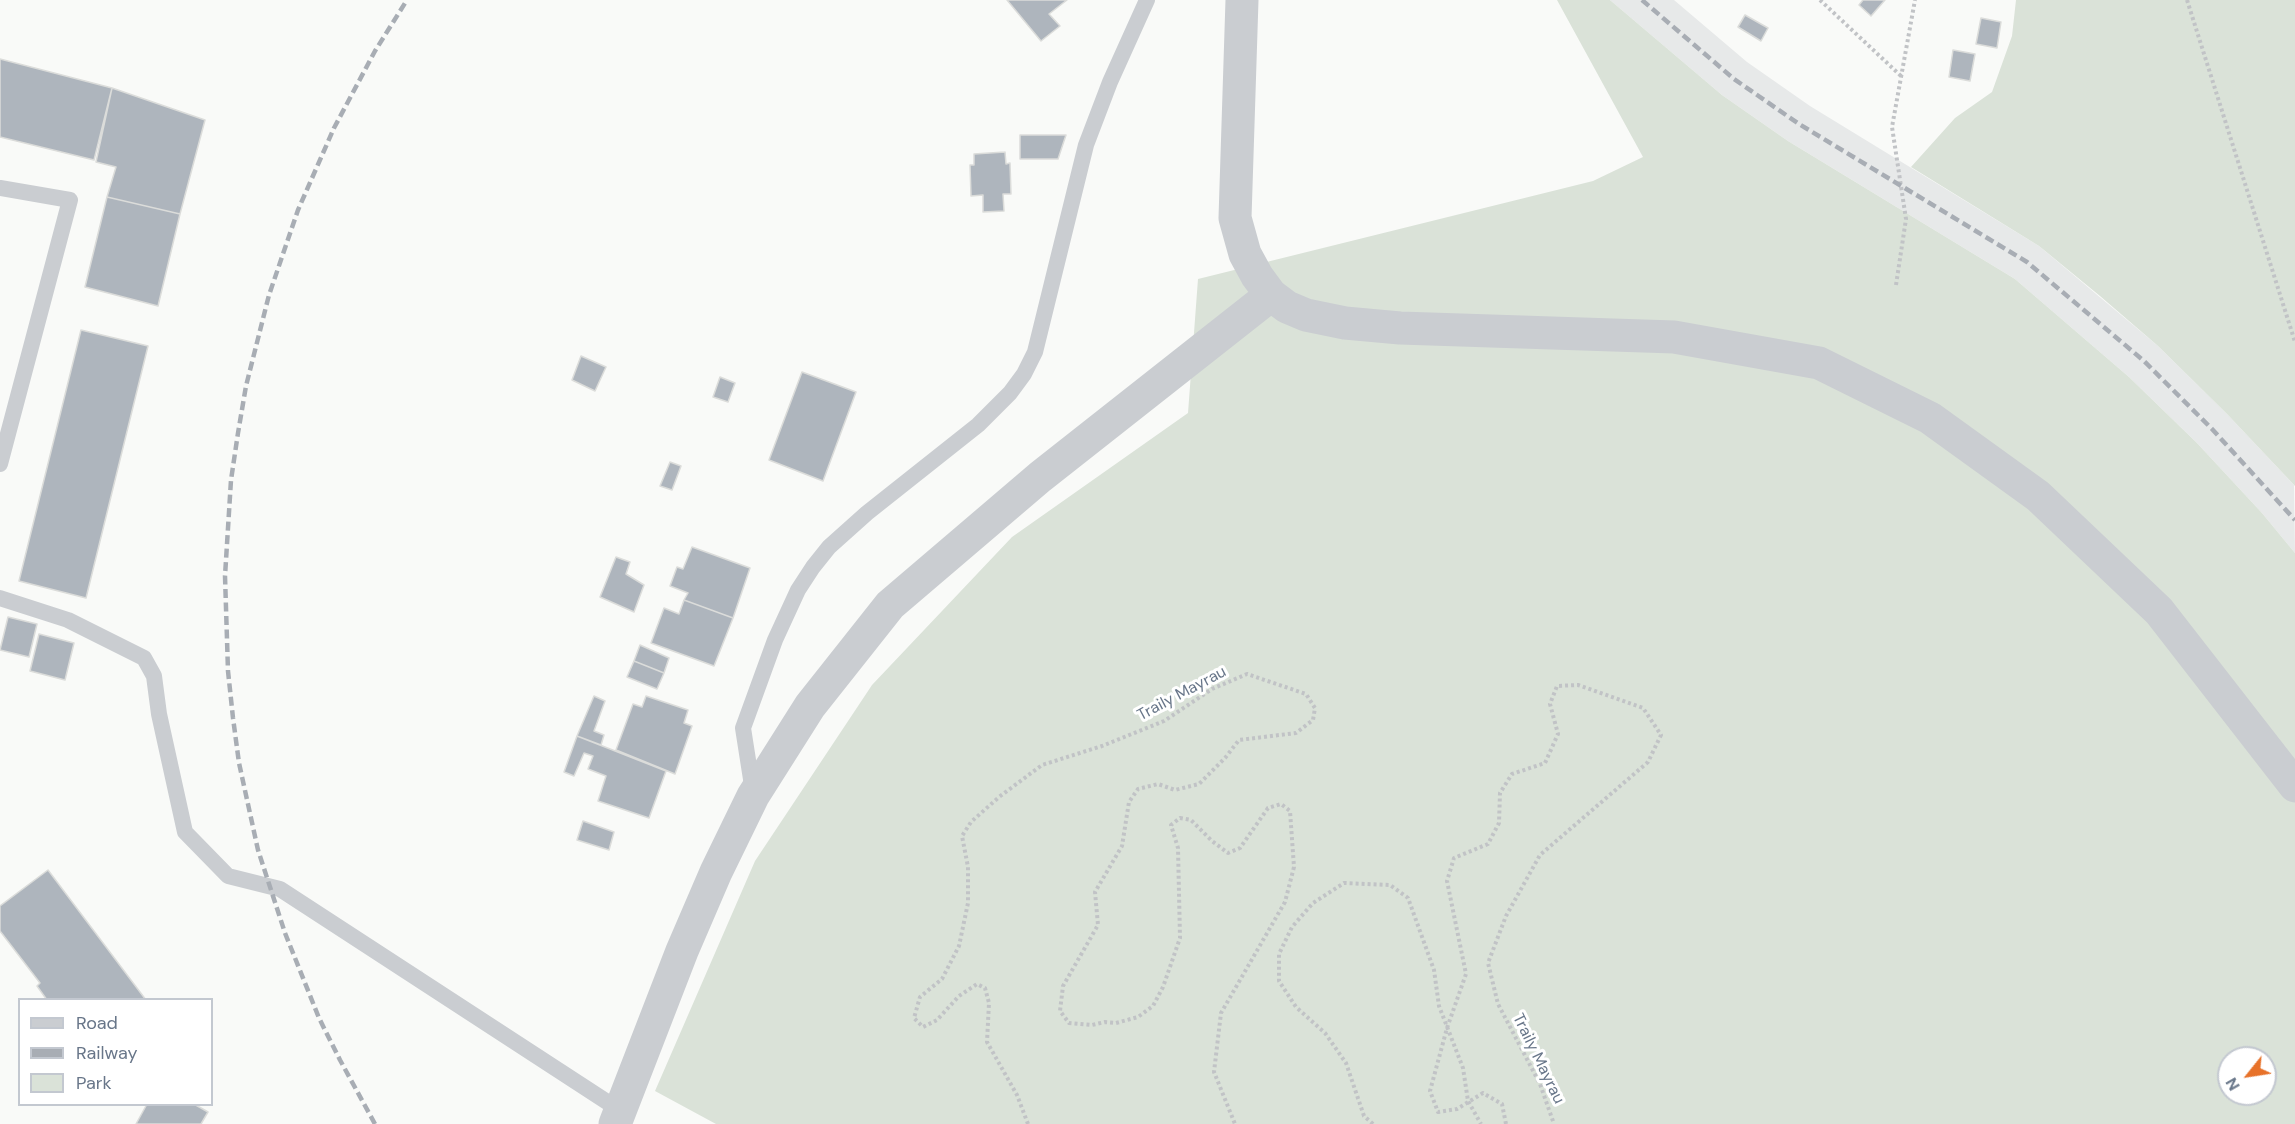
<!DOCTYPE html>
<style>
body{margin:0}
#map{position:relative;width:2295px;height:1124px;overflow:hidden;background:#f9faf8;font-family:"DM Sans",sans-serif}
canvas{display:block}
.legend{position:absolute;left:18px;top:998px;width:195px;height:108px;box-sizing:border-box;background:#fff;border:2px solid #c3c8d0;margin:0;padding:8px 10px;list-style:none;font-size:18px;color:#687689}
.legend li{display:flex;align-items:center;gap:12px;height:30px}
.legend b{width:30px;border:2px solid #c3c8d0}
.north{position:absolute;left:2217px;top:1046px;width:60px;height:60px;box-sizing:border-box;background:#fff;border:2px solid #c3c8d0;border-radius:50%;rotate:240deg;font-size:16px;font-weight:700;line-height:24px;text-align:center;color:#687689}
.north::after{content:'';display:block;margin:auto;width:21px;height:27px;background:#e7722a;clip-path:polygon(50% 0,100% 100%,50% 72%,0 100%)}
</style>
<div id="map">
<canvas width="2295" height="1124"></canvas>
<ul class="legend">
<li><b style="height:8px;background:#cacdd1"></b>Road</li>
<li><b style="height:8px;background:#a8adb4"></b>Railway</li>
<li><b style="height:16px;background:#dae2d8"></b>Park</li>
</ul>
<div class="north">N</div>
</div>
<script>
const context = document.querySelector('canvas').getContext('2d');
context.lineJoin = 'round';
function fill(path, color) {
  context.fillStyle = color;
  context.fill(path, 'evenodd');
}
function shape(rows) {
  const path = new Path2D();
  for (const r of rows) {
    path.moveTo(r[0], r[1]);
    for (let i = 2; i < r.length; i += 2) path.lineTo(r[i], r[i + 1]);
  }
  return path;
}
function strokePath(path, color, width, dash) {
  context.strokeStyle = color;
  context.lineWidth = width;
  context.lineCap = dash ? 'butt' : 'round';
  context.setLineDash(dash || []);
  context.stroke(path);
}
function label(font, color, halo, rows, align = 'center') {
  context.font = font + ' "DM Sans",sans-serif';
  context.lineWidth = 6;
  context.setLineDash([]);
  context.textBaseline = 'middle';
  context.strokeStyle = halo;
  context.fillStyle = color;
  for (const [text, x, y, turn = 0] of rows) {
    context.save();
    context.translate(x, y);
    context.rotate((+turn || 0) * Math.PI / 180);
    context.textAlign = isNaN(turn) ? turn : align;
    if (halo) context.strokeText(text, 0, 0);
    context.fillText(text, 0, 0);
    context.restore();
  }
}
const built = shape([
 [1610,0,1674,0,1747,62,1810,106,2039,246,2158,346,2227,414,2294,485,2295,553,2262,513,2197,443,2129,377,2015,279,1788,141,1722,95]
]);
const green = shape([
 [1557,0,1610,0,1722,95,1788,141,2015,279,2129,377,2197,443,2262,513,2295,553,2295,1124,716,1124,655,1091,755,861,872,685,1012,537,1188,413,1198,279,1593,181,1643,157],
 [2229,1058,2265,1058,2265,1094,2229,1094],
 [2016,0,2295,0,2295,486,2227,414,2158,346,2100,296,2039,246,1911,167,1955,118,1992,92,2012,36]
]);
const building = shape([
 [1007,0,1067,0,1049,14,1060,26,1041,41,1007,0],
 [1863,0,1885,0,1871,16,1859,5,1863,0],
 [1745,15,1768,28,1761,41,1738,27,1745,15],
 [1981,18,2001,22,1997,48,1976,44,1981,18],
 [1953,50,1975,54,1970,81,1949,77,1953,50],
 [0,59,112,88,94,160,0,137,0,59],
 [112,88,205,120,180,214,107,197,116,167,96,162,112,88],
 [1020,135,1066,135,1058,159,1020,159,1020,135],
 [1005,152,1006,164,1010,163,1011,194,1003,194,1004,211,983,212,983,195,971,196,970,165,974,165,974,154,1005,152],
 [107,197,180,214,158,306,85,287,107,197],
 [81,330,148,346,86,598,19,581,81,330],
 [581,356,606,367,595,391,572,380,581,356],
 [802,372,856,392,823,481,769,460,802,372],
 [720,377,735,383,728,402,713,397,720,377],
 [670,462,681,466,672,490,660,486,670,462],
 [692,547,750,568,733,618,684,600,688,593,670,586,677,567,683,569,692,547],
 [616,557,630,562,626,574,644,585,634,612,600,597,616,557],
 [684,600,733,618,714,666,651,643,664,608,679,614,684,600],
 [8,617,37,624,29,657,0,650,8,617],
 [39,634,74,643,65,680,30,671,39,634],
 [640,645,669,658,664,673,634,661,640,645],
 [634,661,664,673,657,689,627,677,634,661],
 [594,696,605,701,594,731,604,735,601,745,577,736,594,696],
 [646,696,688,710,684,723,692,726,675,774,616,750,633,704,642,707,646,696],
 [577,736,666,771,649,818,598,801,606,776,588,769,593,756,584,753,574,776,564,772,577,736],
 [583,821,614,832,609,850,577,840,583,821],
 [48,870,146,1000,47,1000,37,986,40,983,0,931,0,906,48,870],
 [147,1104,194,1104,208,1112,201,1124,136,1124,147,1104]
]);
const path = shape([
 [1820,0,1901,76],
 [2187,0,2295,342],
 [1896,285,1906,219,1892,127,1915,0],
 [1028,1124,1017,1095,987,1042,989,1003,985,988,977,984,959,996,937,1020,923,1027,914,1018,920,997,942,979,959,946,968,903,968,867,962,836,971,822,999,797,1042,765,1102,746,1164,721,1212,689,1247,674,1306,694,1315,708,1313,720,1296,733,1239,740,1225,758,1199,784,1175,790,1158,784,1138,789,1129,802,1122,846,1095,892,1098,925,1063,986,1060,1011,1069,1023,1092,1025,1105,1022,1116,1023,1138,1017,1153,1006,1163,987,1180,938,1178,848,1171,825,1180,818,1191,820,1212,841,1228,853,1240,848,1268,808,1281,804,1290,811,1294,867,1285,902,1221,1013,1214,1072,1235,1124],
 [1373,1124,1364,1116,1346,1063,1325,1033,1296,1007,1279,981,1279,954,1292,927,1313,903,1344,883,1390,885,1408,898,1434,970,1439,1006,1463,1068,1468,1101,1481,1124],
 [1506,1124,1502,1104,1483,1093,1457,1109,1438,1112,1430,1091,1447,1028,1466,974,1447,881,1454,858,1488,844,1499,823,1500,793,1512,774,1545,763,1558,734,1550,704,1557,686,1578,685,1643,708,1661,735,1648,762,1540,855,1506,916,1488,963,1498,1004,1540,1084,1554,1124]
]);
const service = shape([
 [0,188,70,200,0,464],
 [0,598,68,620,144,658,154,676,159,714,185,832,228,876,280,889,621,1111],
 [753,792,743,728,775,640,798,590,813,567,829,547,867,513,978,425,1010,393,1024,374,1035,352,1086,145,1110,82,1147,0]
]);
const tertiary = shape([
 [1242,0,1235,218,1245,254,1257,276,1271,295,1287,307,1306,315,1345,323,1400,328,1674,337,1819,363,1930,418,2038,496,2159,611,2295,786],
 [615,1124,682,951,716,872,753,796,810,706,890,605,1040,477,1271,295]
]);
const rail = shape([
 [1642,0,1734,79,1799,124,2027,262,2144,361,2212,429,2295,520],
 [375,1124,340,1060,319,1018,285,933,258,850,239,763,233,718,228,671,225,576,231,480,238,433,246,386,269,295,298,210,334,128,375,51,407,0]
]);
const streetNames = [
 ["Traily Mayrau",1182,694,-28],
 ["Traily Mayrau",1538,1059,64]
];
fill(built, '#e7e9e9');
fill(green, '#dae2d8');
fill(building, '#aeb5bd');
strokePath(building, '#dbdcda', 1.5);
strokePath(path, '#c1c3c6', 4, [3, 3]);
strokePath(service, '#cacdd1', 16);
strokePath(tertiary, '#cacdd1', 33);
strokePath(rail, '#a8adb4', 4.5, [9, 4.5]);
label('16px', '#687689', '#fff', streetNames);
</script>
